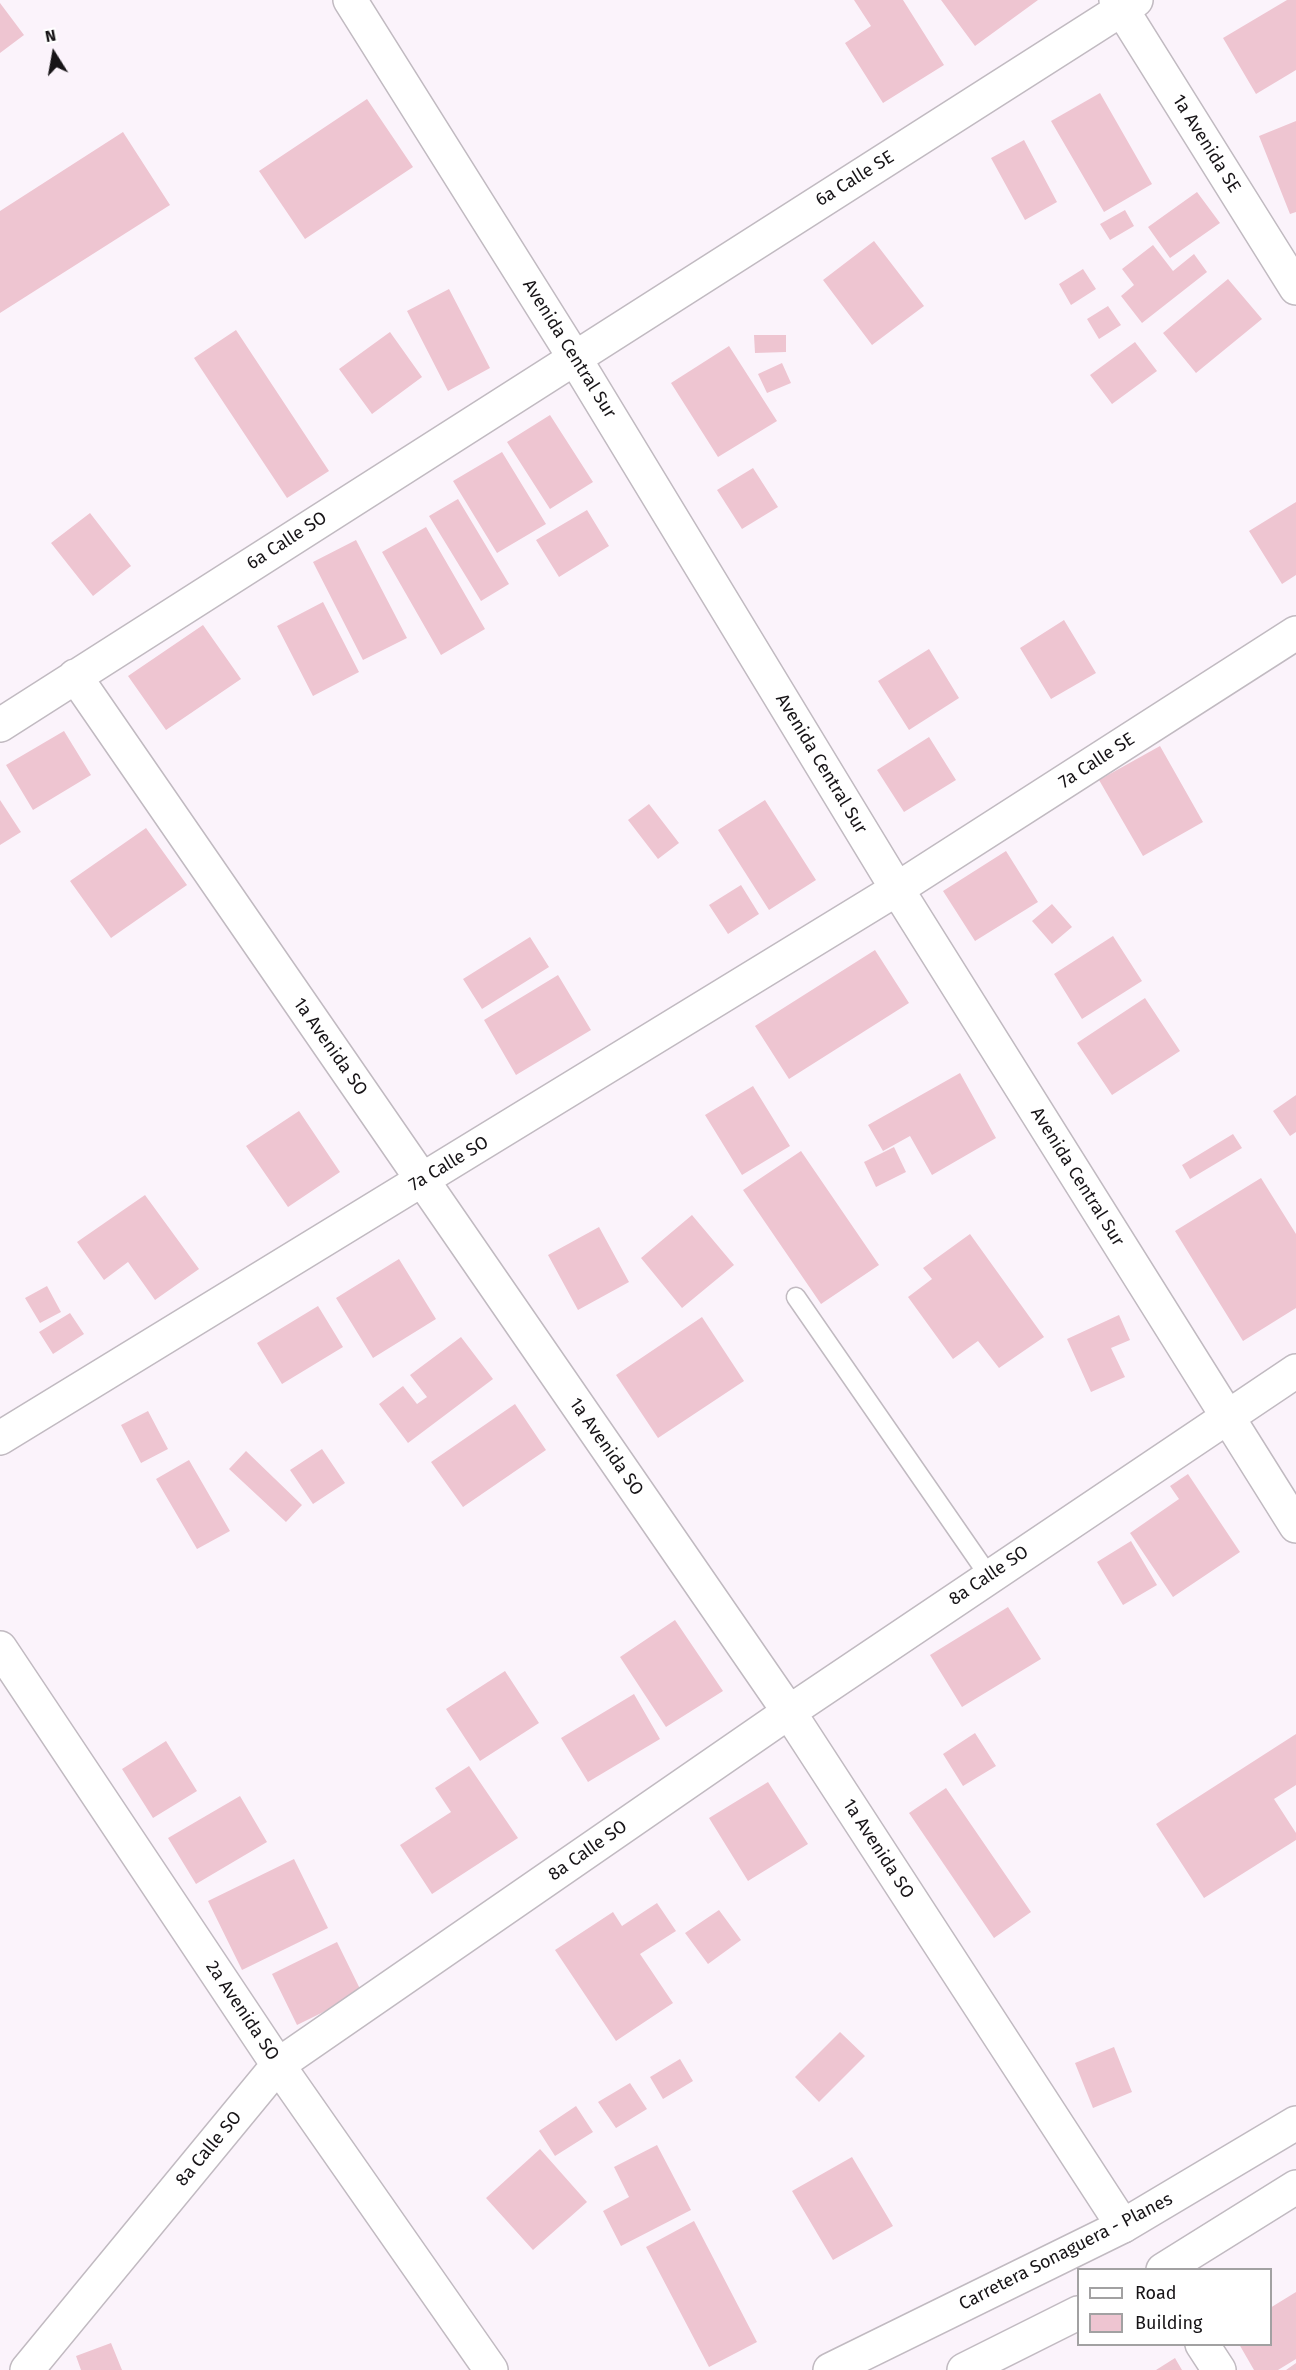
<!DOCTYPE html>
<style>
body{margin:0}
#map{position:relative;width:1296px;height:2370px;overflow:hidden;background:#fbf3fb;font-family:"Fira Sans",sans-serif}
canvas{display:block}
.legend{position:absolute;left:1077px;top:2268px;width:195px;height:78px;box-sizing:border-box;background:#fff;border:2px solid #a2a1a2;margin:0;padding:8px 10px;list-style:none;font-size:18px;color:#171417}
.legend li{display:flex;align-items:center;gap:12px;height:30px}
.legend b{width:30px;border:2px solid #a2a1a2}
.north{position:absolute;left:24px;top:24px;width:60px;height:60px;-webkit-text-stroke:4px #fff;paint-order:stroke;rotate:349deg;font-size:16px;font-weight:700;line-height:24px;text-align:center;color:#171417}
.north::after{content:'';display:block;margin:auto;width:21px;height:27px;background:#171417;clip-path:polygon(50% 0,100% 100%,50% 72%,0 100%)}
</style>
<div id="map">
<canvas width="1296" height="2370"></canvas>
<ul class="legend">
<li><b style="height:8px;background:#fff"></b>Road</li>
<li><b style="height:16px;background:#eec5d1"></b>Building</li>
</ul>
<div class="north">N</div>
</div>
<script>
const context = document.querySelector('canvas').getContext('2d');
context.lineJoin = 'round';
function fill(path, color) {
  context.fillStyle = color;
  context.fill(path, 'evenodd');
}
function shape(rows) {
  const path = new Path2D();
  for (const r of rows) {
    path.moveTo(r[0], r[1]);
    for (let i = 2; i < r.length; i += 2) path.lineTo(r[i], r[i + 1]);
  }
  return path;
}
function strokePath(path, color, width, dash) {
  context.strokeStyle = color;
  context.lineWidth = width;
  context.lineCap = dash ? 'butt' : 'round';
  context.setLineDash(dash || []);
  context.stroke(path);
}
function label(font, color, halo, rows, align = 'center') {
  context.font = font + ' "Fira Sans",sans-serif';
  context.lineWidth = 5;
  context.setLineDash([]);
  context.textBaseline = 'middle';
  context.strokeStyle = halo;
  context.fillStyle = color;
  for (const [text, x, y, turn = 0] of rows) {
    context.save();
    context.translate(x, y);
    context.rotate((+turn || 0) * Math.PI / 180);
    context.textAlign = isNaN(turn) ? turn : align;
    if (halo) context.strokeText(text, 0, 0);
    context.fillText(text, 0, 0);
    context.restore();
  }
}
const building = shape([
 [854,0,903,0,944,65,883,103,845,43,871,26],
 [941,0,1038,0,975,46],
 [1287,0,1296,0,1296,70,1256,94,1223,38],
 [0,3,24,35,0,53],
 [1100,93,1152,184,1104,212,1051,121],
 [367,99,413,167,305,239,259,171],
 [1296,121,1296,212,1290,214,1259,136],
 [123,132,170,205,0,313,0,211],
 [1024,140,1057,202,1025,220,991,158],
 [1197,192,1220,223,1170,258,1148,227],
 [1125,210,1134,226,1110,240,1100,224],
 [874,241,924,306,872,345,823,280],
 [1153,245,1173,271,1194,254,1207,272,1142,323,1121,296,1134,285,1122,269],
 [1083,269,1096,289,1071,305,1059,284],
 [1228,279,1262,319,1196,373,1163,333],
 [449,289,490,368,448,391,407,311],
 [1108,306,1121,325,1099,339,1087,319],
 [236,330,329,471,287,498,194,358],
 [390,332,422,377,372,414,339,369],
 [754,335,786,335,786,352,755,353],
 [1135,342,1157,371,1112,404,1090,375],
 [729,346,777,421,718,457,671,383],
 [782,363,791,383,767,393,758,374],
 [550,415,593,482,550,509,507,442],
 [502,452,546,524,497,553,453,481],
 [753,468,778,507,742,529,717,490],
 [458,499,509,584,481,601,429,516],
 [1296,502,1296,575,1282,584,1249,531],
 [587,510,609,546,559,577,536,540],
 [90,513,131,566,93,596,51,543],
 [426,527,485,629,441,655,382,552],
 [356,540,407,638,363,660,313,562],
 [323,602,359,672,313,696,277,626],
 [1064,620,1096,673,1051,699,1020,648],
 [203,625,241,679,166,730,128,676],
 [929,649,959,698,909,730,878,681],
 [64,731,91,775,33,810,6,765],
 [929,737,956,780,904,812,877,770],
 [1160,746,1203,822,1143,856,1099,780],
 [0,800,21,832,0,845],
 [765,800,816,880,769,910,718,830],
 [649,804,679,843,658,859,628,820],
 [146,828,187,885,111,938,70,881],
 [1006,851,1038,902,975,941,943,891],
 [741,885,759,914,728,934,709,905],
 [1052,904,1072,927,1052,944,1032,921],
 [1113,936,1142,981,1082,1019,1054,974],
 [530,937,549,967,482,1009,463,979],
 [875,950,909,1003,789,1079,755,1026],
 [558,975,591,1030,516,1075,484,1020],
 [1145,998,1180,1051,1112,1095,1077,1043],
 [960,1073,996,1138,932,1175,910,1136,883,1151,868,1125],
 [753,1086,790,1146,742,1175,705,1115],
 [1296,1095,1296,1132,1290,1136,1273,1111],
 [299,1111,340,1172,288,1207,246,1146],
 [1233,1134,1242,1148,1190,1179,1182,1165],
 [894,1147,906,1172,876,1187,864,1162],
 [801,1151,879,1265,821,1304,743,1190],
 [1261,1178,1296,1234,1296,1308,1243,1341,1175,1231],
 [145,1195,199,1269,155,1300,128,1262,104,1280,77,1242],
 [692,1215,734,1265,682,1308,641,1258],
 [599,1227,629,1282,578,1310,548,1255],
 [970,1234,1044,1337,999,1368,978,1341,953,1359,908,1297,932,1279,923,1268],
 [399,1259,436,1319,373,1358,336,1298],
 [47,1286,61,1312,40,1323,25,1298],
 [318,1306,343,1347,282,1384,257,1343],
 [70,1313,84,1334,53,1354,39,1332],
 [1119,1315,1130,1340,1111,1348,1125,1377,1091,1392,1067,1339],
 [702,1317,744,1381,658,1438,616,1375],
 [461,1337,493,1379,408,1443,379,1404,403,1386,417,1404,427,1397,410,1375],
 [515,1404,546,1450,463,1507,431,1462],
 [148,1411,168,1449,141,1463,121,1425],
 [322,1449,345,1483,313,1504,290,1470],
 [246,1451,302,1505,286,1522,229,1469],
 [189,1460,230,1531,197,1549,156,1479],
 [1188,1474,1240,1552,1173,1597,1130,1533,1179,1499,1170,1486],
 [1131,1541,1157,1585,1123,1605,1097,1562],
 [1008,1607,1041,1659,962,1707,930,1655],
 [675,1620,723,1691,666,1727,620,1657],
 [505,1671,539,1723,480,1761,446,1709],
 [634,1694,660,1739,588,1782,561,1738],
 [975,1733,996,1766,963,1786,943,1754],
 [1296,1734,1296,1785,1274,1799,1296,1833,1296,1840,1204,1898,1156,1824],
 [166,1741,197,1791,153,1818,122,1769],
 [469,1766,518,1838,432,1894,400,1845,451,1812,435,1788],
 [768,1782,808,1844,748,1881,709,1818],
 [946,1788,1031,1912,994,1938,909,1813],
 [240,1796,267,1842,196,1884,168,1838],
 [294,1859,328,1928,242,1970,208,1901],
 [657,1903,676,1931,640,1954,673,2003,616,2041,555,1950,613,1912,622,1926],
 [719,1910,741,1940,708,1964,685,1933],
 [337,1942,362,1993,297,2025,272,1974],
 [840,2032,865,2056,819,2102,795,2077],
 [1114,2047,1132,2092,1093,2108,1075,2063],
 [680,2059,693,2081,663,2099,650,2077],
 [630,2083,647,2109,616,2128,598,2102],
 [576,2106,593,2132,555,2156,539,2131],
 [657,2145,691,2210,621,2246,603,2211,629,2197,614,2167],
 [540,2149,587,2202,533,2250,486,2198],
 [852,2157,893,2226,833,2260,792,2191],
 [694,2221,757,2342,709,2367,646,2247],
 [1296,2292,1296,2359,1278,2370,1254,2370,1239,2344,1270,2344,1270,2308],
 [111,2343,122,2370,81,2370,76,2356],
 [1175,2358,1182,2370,1156,2370],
 [1296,2363,1296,2370,1286,2370]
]);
const service = shape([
 [796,1297,989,1576]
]);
const minor = shape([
 [350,0,574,357,897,889,1296,1526],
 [1116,0,1296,288],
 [75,676,789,1712,1123,2226],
 [0,725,1136,0],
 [0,1438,897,889,1296,633],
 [0,1648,278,2065,491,2370],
 [1202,2344,1219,2370],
 [27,2370,278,2065,789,1712,1296,1371]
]);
const secondary = shape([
 [1163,2270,1296,2187],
 [830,2370,1123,2226,1296,2123],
 [964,2370,1078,2313]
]);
const streetNames = [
 ["1a Avenida SE",1206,144,58],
 ["6a Calle SE",855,179,-32],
 ["Avenida Central Sur",569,349,58],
 ["6a Calle SO",287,541,-33],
 ["7a Calle SE",1097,761,-33],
 ["Avenida Central Sur",821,764,59],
 ["1a Avenida SO",330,1047,55],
 ["7a Calle SO",449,1164,-31],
 ["Avenida Central Sur",1077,1177,58],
 ["1a Avenida SO",606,1447,55],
 ["8a Calle SO",989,1576,-34],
 ["1a Avenida SO",878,1849,57],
 ["8a Calle SO",588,1851,-35],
 ["2a Avenida SO",242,2011,56],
 ["8a Calle SO",209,2149,-50],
 ["Carretera Sonaguera - Planes",1066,2252,-27]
];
fill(building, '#eec5d1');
strokePath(service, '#c1bac1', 21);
strokePath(minor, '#c1bac1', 36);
strokePath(secondary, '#c1bac1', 36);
strokePath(service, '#fff', 18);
strokePath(minor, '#fff', 33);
strokePath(secondary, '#fff', 33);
label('18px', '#171417', '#fff', streetNames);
</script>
